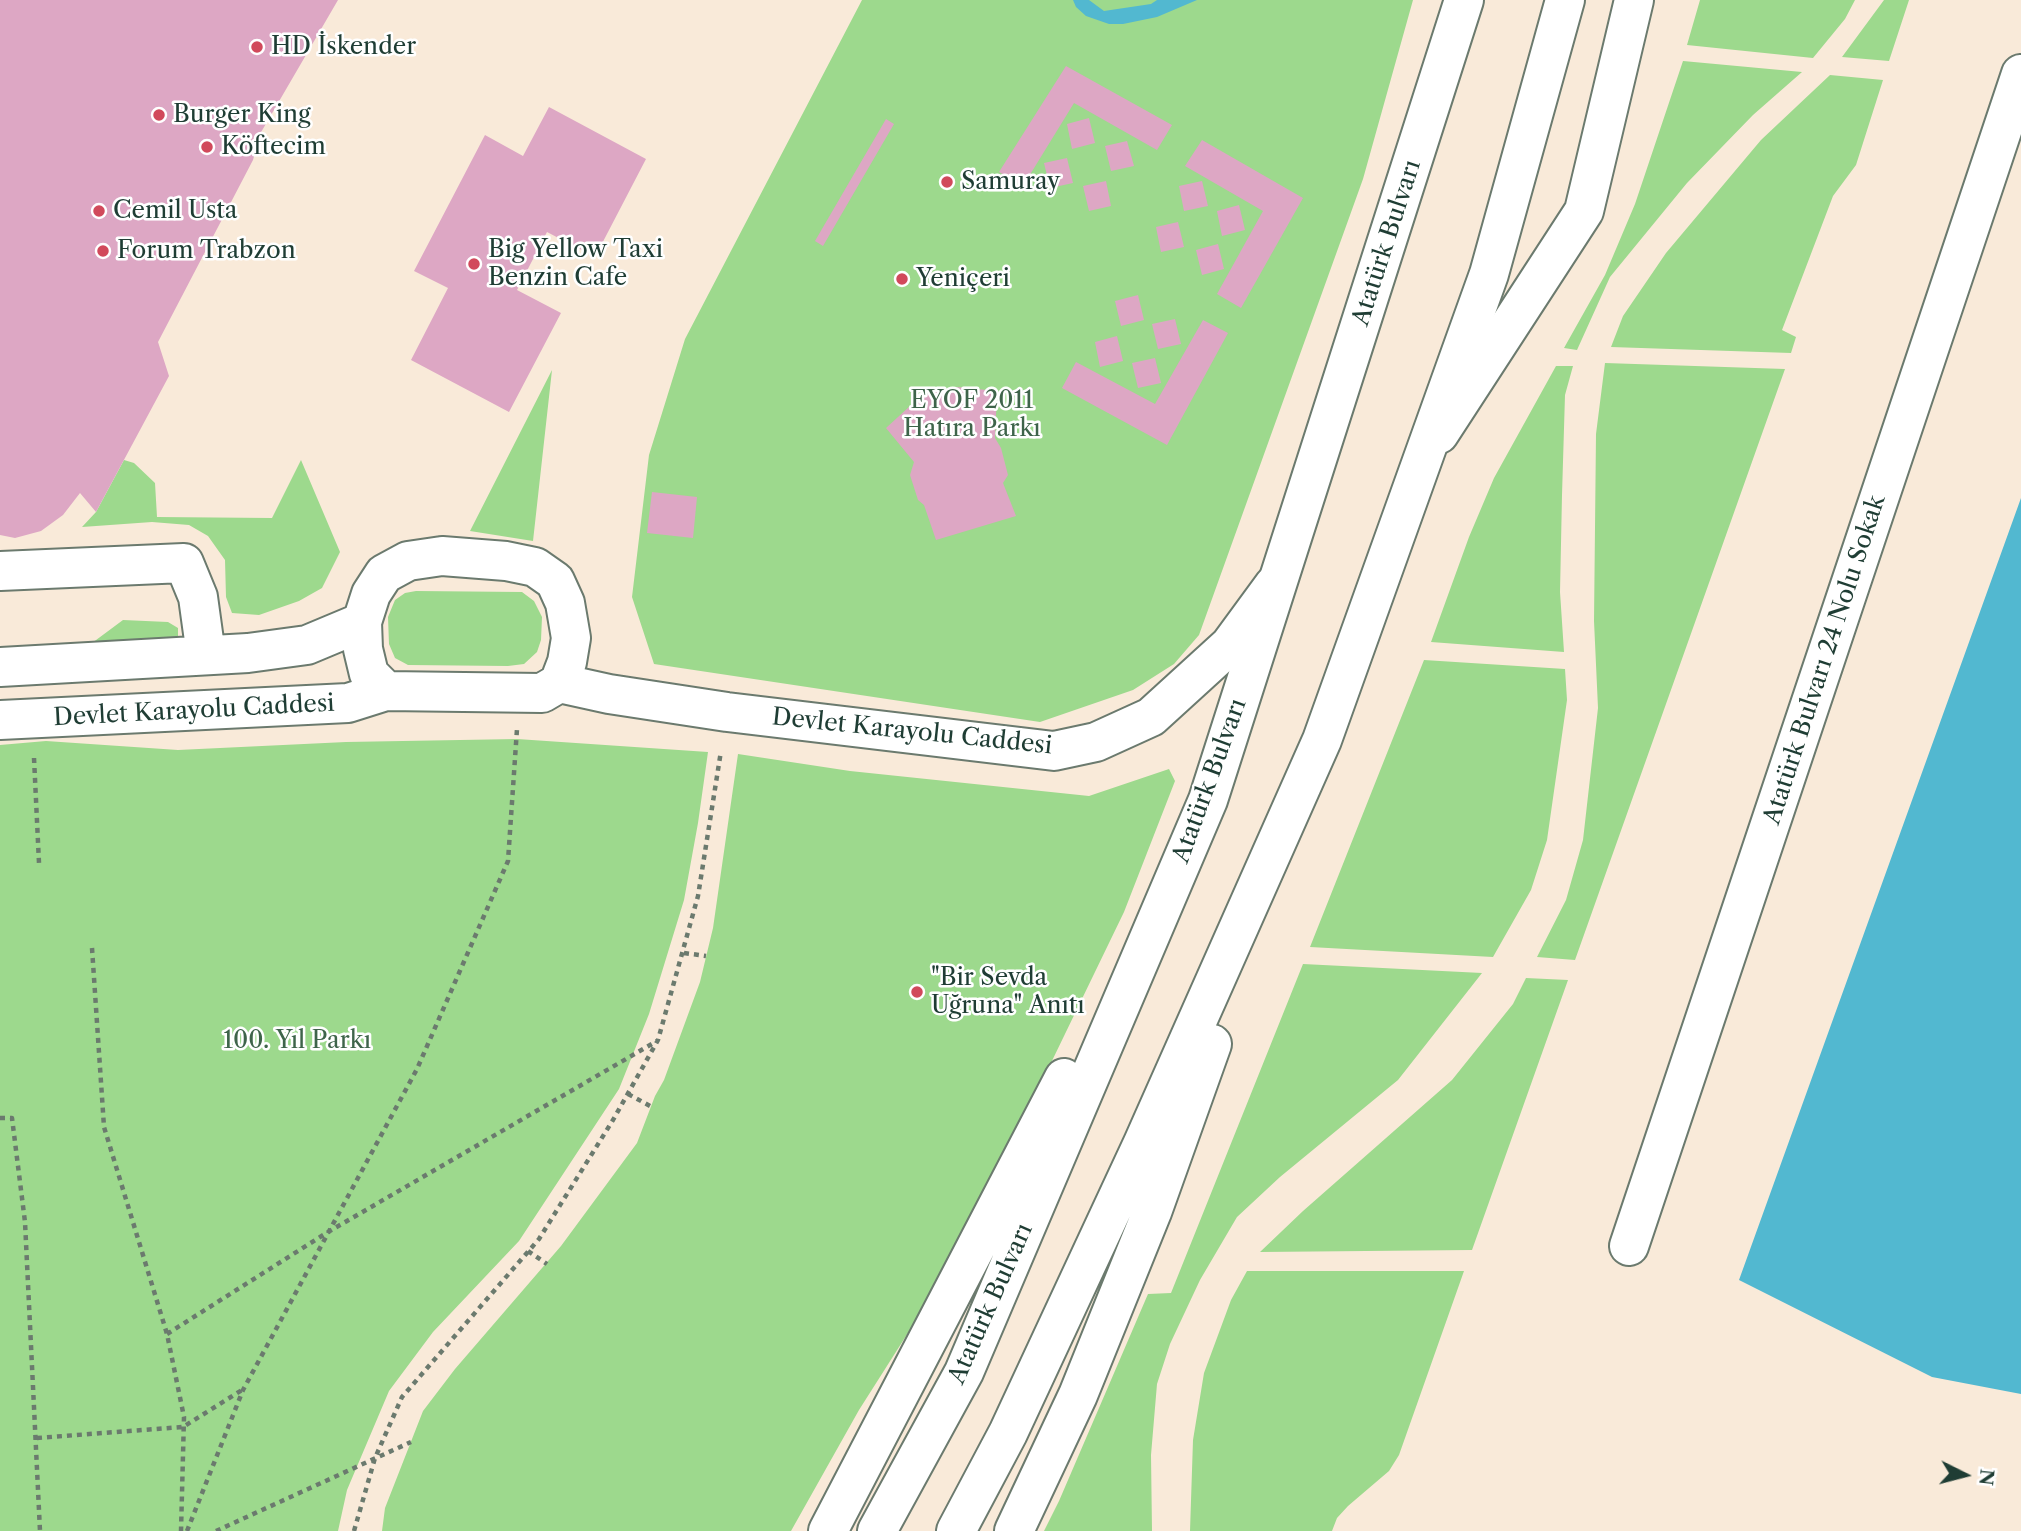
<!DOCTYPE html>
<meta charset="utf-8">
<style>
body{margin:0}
#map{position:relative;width:2021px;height:1531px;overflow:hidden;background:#f9ead9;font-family:"Libre Caslon Text",serif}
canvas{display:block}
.north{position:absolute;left:1930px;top:1440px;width:70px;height:70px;-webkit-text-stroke:5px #fff;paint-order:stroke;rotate:96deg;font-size:19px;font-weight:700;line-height:28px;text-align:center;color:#1f3d34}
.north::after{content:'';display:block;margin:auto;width:24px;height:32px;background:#1f3d34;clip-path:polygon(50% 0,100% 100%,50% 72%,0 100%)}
</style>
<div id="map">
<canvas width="2021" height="1531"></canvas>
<div class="north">N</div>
</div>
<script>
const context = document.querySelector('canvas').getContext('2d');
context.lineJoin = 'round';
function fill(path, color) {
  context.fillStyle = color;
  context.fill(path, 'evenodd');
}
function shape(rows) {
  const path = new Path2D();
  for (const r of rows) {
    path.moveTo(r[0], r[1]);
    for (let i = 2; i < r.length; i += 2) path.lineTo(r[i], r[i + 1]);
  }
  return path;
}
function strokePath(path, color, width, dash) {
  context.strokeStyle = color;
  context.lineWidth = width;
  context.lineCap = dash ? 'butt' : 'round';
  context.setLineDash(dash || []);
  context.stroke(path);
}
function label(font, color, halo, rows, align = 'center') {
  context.font = font + ' "Libre Caslon Text",serif';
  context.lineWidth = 5;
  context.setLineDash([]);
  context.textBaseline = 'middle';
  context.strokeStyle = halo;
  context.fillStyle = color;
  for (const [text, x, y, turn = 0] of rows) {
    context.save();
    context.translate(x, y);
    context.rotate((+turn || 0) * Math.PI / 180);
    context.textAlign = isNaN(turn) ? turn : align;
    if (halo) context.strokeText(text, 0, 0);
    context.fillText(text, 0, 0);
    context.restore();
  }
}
const green = shape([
 [862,0,1413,0,1363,179,1199,635,1174,664,1133,690,1040,722,654,664,632,597,649,455,685,339],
 [1700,0,1855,0,1845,19,1813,58,1687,45],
 [1884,0,1909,0,1889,61,1842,57],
 [1683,61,1802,72,1753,115,1687,183,1610,277,1577,350,1564,348,1605,275,1635,204],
 [1830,75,1883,80,1856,165,1833,196,1782,330,1796,337,1791,353,1611,347,1623,316,1666,253,1761,140],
 [1605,363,1785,369,1575,960,1537,957,1566,900,1583,840,1598,708,1594,621,1596,434],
 [1556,366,1573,366,1565,395,1562,495,1560,592,1564,652,1431,642,1469,537,1494,478],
 [552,370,533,541,470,531],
 [124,460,134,463,155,483,157,517,272,518,301,460,340,552,322,588,299,601,259,615,232,613,226,597,225,560,208,536,189,525,152,522,82,527,96,512],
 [416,591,522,592,534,601,542,617,541,640,537,652,524,664,508,666,408,665,395,658,389,644,388,617,395,600,405,593],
 [123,620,168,622,178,628,178,642,88,646],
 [1424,660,1565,669,1567,700,1547,840,1531,890,1493,957,1310,947],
 [517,739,708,752,698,823,684,900,649,1014,619,1089,519,1241,433,1332,389,1391,347,1490,338,1531,0,1531,0,745,46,741,178,750,346,742],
 [738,754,850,771,1089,796,1169,769,1175,781,1124,912,960,1251,859,1410,791,1531,382,1531,385,1508,423,1411,455,1369,561,1246,637,1143,655,1096,664,1080,700,982,713,928],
 [1303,964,1482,973,1398,1080,1280,1177,1237,1217,1200,1280,1170,1344,1157,1384,1151,1455,1152,1531,1044,1531,1059,1501,1148,1294,1171,1293],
 [1526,978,1568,980,1472,1250,1260,1252,1303,1211,1452,1080,1513,1004],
 [1247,1271,1464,1271,1399,1455,1389,1471,1348,1506,1337,1518,1332,1531,1190,1531,1193,1440,1204,1373,1231,1300]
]);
const water = shape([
 [1073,0,1089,0,1104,11,1151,4,1157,0,1197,0,1157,17,1123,24,1109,24,1086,16,1076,7],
 [2021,498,2021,1394,1932,1377,1739,1280]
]);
const building = shape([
 [0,0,338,0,260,134,253,160,158,342,169,376,96,512,80,493,63,515,41,531,15,538,0,535],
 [1066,66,1172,125,1157,150,1074,103,1023,186,999,172],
 [549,107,646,159,595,257,547,232,517,290,561,313,509,412,411,360,448,288,414,271,485,135,523,156],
 [1089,118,1095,143,1072,149,1067,124],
 [886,119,894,124,823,246,815,241],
 [1202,140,1303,198,1241,308,1217,294,1263,211,1185,166],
 [1127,141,1134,166,1111,171,1105,146],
 [1067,158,1073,183,1050,188,1044,163],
 [1106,181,1111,206,1089,211,1083,186],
 [1202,181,1208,206,1184,211,1179,186],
 [1239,205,1245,230,1222,236,1217,211],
 [1178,222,1184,247,1161,252,1156,227],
 [1218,244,1224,269,1202,275,1196,250],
 [1138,295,1144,320,1121,326,1115,301],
 [1175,319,1181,344,1158,349,1152,324],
 [1203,320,1228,333,1167,445,1062,388,1076,362,1155,404],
 [1117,336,1123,361,1100,367,1095,342],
 [1155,358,1161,383,1138,388,1132,363],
 [957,387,997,391,995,438,1001,448,1008,475,1003,483,1016,516,936,540,924,505,918,500,910,475,914,462,886,428,922,395],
 [652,492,697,497,693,538,647,533]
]);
const path = shape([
 [34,758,39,863],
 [92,948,104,1127,167,1334,184,1417,181,1531],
 [684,953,706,956],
 [628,1094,652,1107],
 [0,1118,12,1118,25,1222,40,1531],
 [528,1251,547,1264],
 [167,1334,328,1232,657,1041],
 [37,1438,183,1427,242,1390],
 [187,1531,243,1390,417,1069,508,861,517,729],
 [216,1531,411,1442],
 [354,1531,375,1458,402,1397,539,1239,613,1120,658,1040,698,896,721,751]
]);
const minor = shape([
 [1439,434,1584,211,1634,0],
 [442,556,506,561,535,567,555,581,565,603,571,638,567,662,559,683,542,693,386,691,369,674,363,649,362,622,371,594,384,574,408,561,442,556],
 [0,571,184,563,198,597,206,655],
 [0,667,248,653,307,645,362,622],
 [559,683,609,694,727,712,1054,751,1096,742,1151,717,1230,645,1274,585],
 [0,720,348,703,386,691],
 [1629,1246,2021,74]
]);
const highway = shape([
 [828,1531,1064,1078],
 [877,1531,964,1372,1208,800,1464,0],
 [956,1531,1008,1433,1143,1143,1322,740,1489,274,1565,0],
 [1014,1531,1078,1395,1152,1212,1212,1044]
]);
const markers = [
 [257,47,7,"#d1495b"],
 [159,115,7,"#d1495b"],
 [207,147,7,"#d1495b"],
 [947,182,7,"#d1495b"],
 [99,211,7,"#d1495b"],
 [103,251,7,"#d1495b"],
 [474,264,7,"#d1495b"],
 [902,279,7,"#d1495b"],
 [917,992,7,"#d1495b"]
];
const poiNames = [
 ["HD İskender",271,47],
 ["Burger King",173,115],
 ["Köftecim",221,147],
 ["Samuray",961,182],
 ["Cemil Usta",113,211],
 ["Big Yellow Taxi",488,250],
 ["Benzin Cafe",488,278],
 ["Forum Trabzon",117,251],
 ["Yeniçeri",916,279],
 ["\"Bir Sevda",931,978],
 ["Uğruna\" Anıtı",931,1006]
];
const streetNames = [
 ["Atatürk Bulvarı",1387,243,-72],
 ["Atatürk Bulvarı 24 Nolu Sokak",1825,660,-72],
 ["Devlet Karayolu Caddesi",194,711,-3],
 ["Devlet Karayolu Caddesi",912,732,6],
 ["Atatürk Bulvarı",1210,781,-70],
 ["Atatürk Bulvarı",991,1304,-66]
];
const parkNames = [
 ["EYOF 2011",972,401],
 ["Hatıra Parkı",972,429],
 ["100. Yıl Parkı",297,1041]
];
fill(green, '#9dd98d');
fill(water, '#52b8d0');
fill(building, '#dda7c4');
strokePath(minor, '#6b7a6e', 42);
strokePath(highway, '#6b7a6e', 42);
strokePath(path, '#6b7a6e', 4.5, [5, 5]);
strokePath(minor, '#fff', 38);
strokePath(highway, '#fff', 38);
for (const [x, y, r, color] of markers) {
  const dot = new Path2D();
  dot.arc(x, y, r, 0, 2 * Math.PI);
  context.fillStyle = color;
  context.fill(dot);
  strokePath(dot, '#fff', 2.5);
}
label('24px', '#1f3d34', '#fff', poiNames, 'left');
label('24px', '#1f3d34', '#fff', streetNames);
label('24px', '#3e644a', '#fff', parkNames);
</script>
